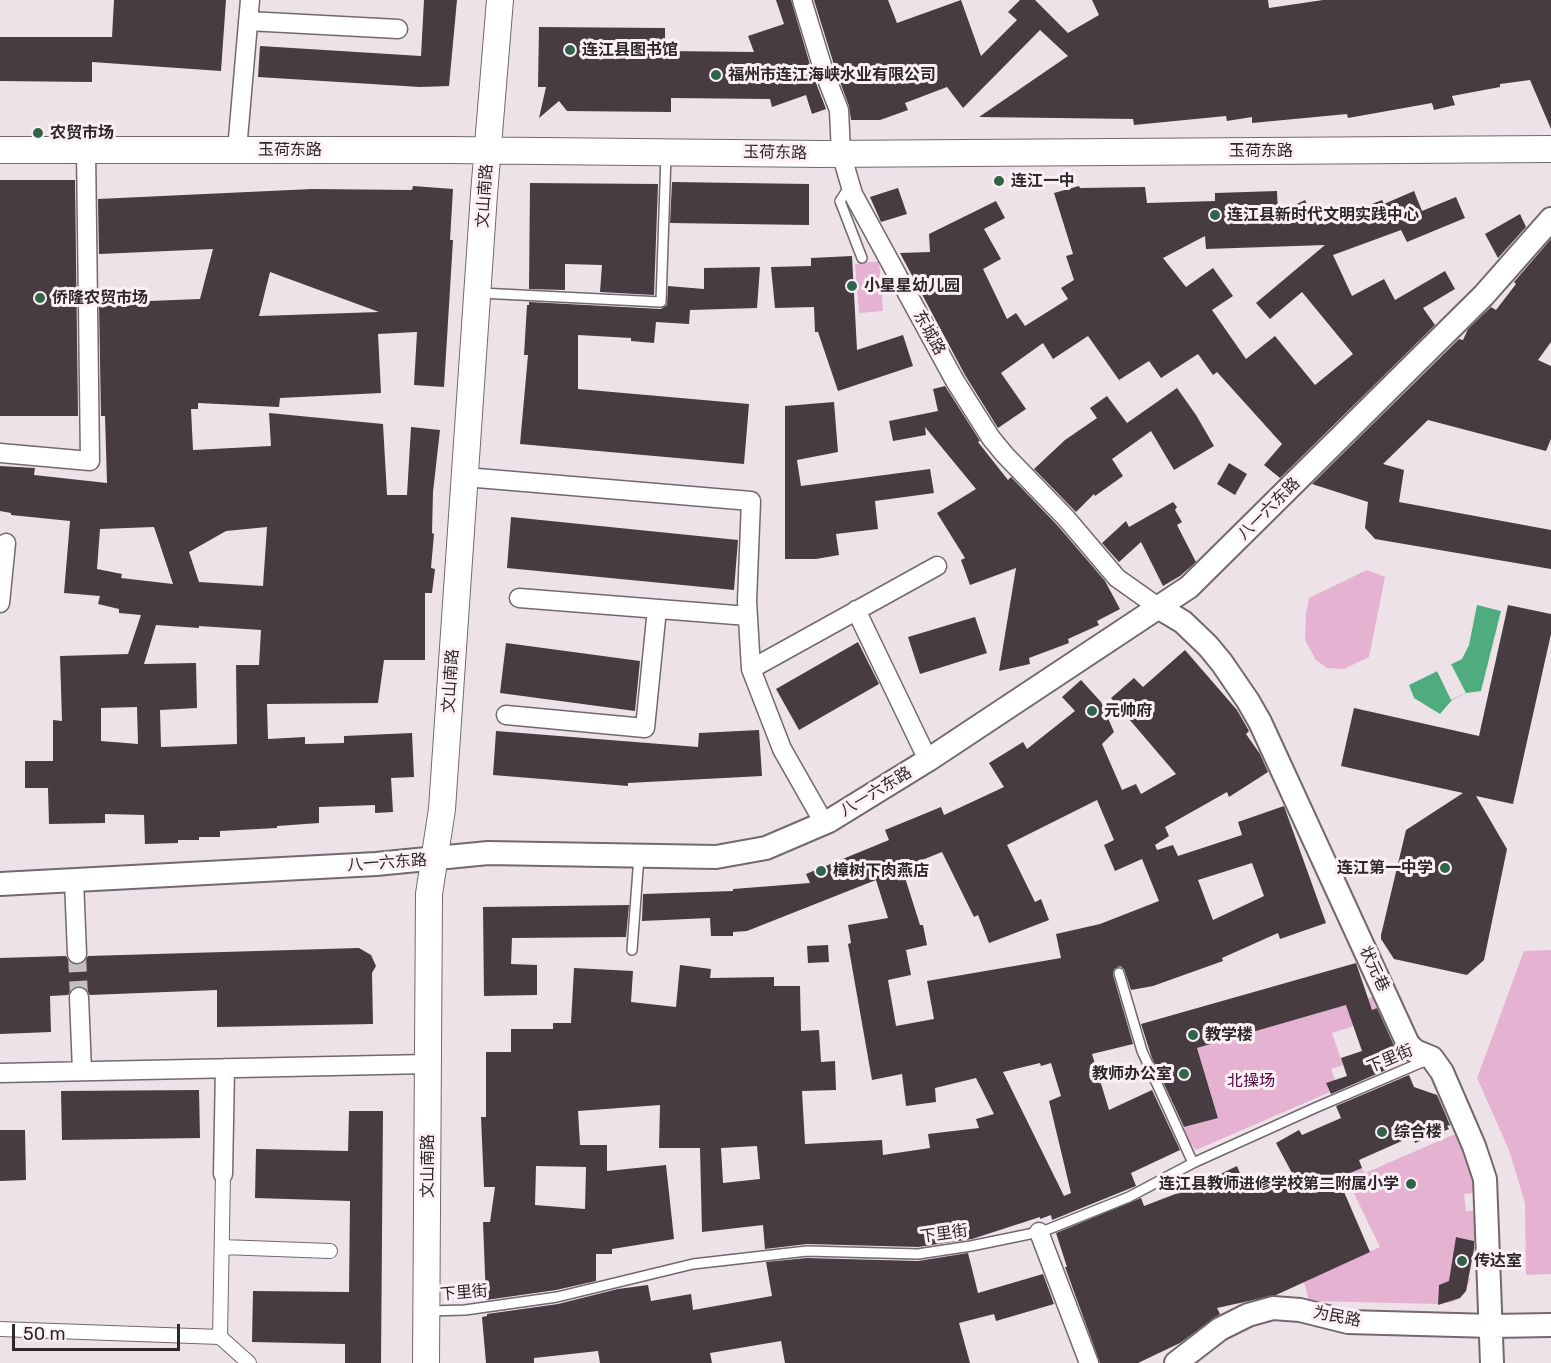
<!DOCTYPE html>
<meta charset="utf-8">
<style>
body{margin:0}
#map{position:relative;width:1551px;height:1363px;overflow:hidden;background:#eee2e9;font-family:Rubik,sans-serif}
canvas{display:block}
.scale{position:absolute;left:12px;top:1324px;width:168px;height:27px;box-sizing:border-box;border:3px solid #2d282b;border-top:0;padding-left:8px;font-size:18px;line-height:21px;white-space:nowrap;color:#2d282b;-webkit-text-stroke:4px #fceff6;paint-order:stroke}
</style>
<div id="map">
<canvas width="1551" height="1363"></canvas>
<div class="scale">50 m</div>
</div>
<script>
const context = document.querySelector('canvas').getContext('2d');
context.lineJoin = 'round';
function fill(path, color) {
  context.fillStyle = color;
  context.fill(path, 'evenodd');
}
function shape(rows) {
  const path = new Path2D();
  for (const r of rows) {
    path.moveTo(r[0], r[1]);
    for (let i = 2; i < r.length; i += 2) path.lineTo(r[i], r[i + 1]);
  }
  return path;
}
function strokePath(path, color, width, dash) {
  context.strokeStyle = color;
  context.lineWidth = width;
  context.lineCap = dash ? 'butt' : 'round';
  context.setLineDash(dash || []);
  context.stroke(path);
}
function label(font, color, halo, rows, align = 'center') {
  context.font = font + ' Rubik,"Noto Sans SC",sans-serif';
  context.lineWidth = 6;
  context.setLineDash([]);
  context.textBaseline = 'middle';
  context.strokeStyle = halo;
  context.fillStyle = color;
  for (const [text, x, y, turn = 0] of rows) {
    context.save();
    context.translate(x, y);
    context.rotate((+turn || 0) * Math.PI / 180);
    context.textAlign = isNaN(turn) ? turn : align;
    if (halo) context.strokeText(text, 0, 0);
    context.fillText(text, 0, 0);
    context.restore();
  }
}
const green = shape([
 [879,261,883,311,859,313,855,264],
 [1367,570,1385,577,1369,657,1344,669,1327,668,1316,660,1305,640,1306,614,1309,598],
 [1551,950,1551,1274,1526,1275,1525,1203,1509,1150,1477,1078,1524,951],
 [1373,997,1378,1008,1351,1016,1354,1026,1332,1033,1343,1065,1331,1069,1335,1080,1326,1083,1330,1092,1196,1150,1188,1141,1182,1128,1218,1117,1197,1048],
 [1455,1134,1465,1155,1476,1193,1464,1194,1466,1211,1477,1211,1475,1241,1457,1237,1450,1275,1470,1278,1466,1291,1460,1298,1452,1302,1438,1304,1309,1301,1304,1282,1380,1247,1345,1175,1362,1168,1365,1173]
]);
const water = shape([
 [1477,605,1501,611,1481,691,1466,693,1452,700,1440,714,1414,698,1409,685,1462,659,1469,645]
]);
const pier = shape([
 [1451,664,1466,693,1451,700,1437,671]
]);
const building = shape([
 [114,0,226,0,221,71,92,62,92,82,0,81,0,37,112,37],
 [424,0,457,0,449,86,420,87,258,77,260,46,421,56],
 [776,0,791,0,813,75,826,109,812,114,806,95,772,107,770,99,671,98,671,112,567,111,559,101,539,118,546,87,538,87,539,27,665,28,665,51,754,52,748,36,784,24],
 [814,0,888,0,897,23,961,0,981,56,1017,20,1008,12,1020,0,1035,0,1068,33,1099,15,1092,0,1268,0,1269,8,1323,0,1551,0,1551,129,1530,80,1500,84,1500,87,1452,96,1455,105,1434,110,1432,103,1348,118,1347,114,1252,123,1252,117,1227,121,1226,116,1134,125,1133,119,979,117,1068,56,1040,30,963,108,947,87,905,103,908,110,880,120,851,120,849,106,835,68],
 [0,180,75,180,78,416,0,416],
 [672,182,809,184,809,225,670,223],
 [530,183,658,184,654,295,600,292,602,265,565,264,565,290,529,289],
 [413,186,453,189,450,240,453,240,444,387,414,385,417,332,378,334,381,393,280,398,279,407,198,403,198,409,191,409,193,450,271,446,269,413,383,424,387,495,407,495,411,427,440,430,433,492,432,533,434,534,431,568,435,569,432,593,425,593,425,660,384,660,378,703,267,704,268,739,305,737,305,744,344,743,344,736,412,733,414,777,391,778,393,812,375,813,375,805,319,807,319,823,277,826,277,828,220,831,220,837,199,837,199,840,178,840,178,843,145,844,144,815,105,814,105,823,49,824,48,788,25,788,25,761,53,761,53,720,62,721,60,656,128,654,141,615,119,613,119,609,98,604,100,596,64,593,70,521,11,515,11,513,0,511,0,466,35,468,34,475,107,483,105,416,101,416,99,303,200,299,213,249,99,254,98,199,312,189,412,190],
 [270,272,379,312,259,316],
 [154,527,173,584,121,578,122,574,97,569,100,529],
 [267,527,263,586,199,582,189,552,226,531],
 [156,625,199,628,199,626,261,630,259,665,236,665,237,744,161,747,160,710,197,708,196,663,144,664],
 [137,707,138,744,101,741,101,708],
 [1079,186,1080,188,1145,187,1147,203,1215,201,1215,193,1277,191,1278,213,1305,200,1317,225,1363,210,1362,208,1382,200,1384,204,1414,191,1422,211,1456,197,1465,218,1407,242,1401,230,1333,255,1352,296,1384,279,1395,300,1445,271,1455,289,1423,308,1435,325,1280,478,1264,465,1282,444,1217,372,1213,375,1198,354,1161,378,1149,361,1119,380,1088,336,1053,359,1043,343,1001,373,1026,409,998,428,965,375,900,253,930,252,929,234,996,201,1005,218,984,229,1001,259,983,269,1007,319,1016,313,1025,326,1068,299,1061,288,1074,280,1066,256,1073,254,1054,193],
 [1205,236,1206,249,1325,245,1256,303,1270,319,1302,292,1353,354,1315,385,1275,336,1246,359,1212,310,1233,296,1213,268,1186,287,1163,258],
 [898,188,907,214,881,222,870,197],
 [1520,214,1526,227,1498,258,1485,234],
 [1551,239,1551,342,1538,360,1551,366,1551,439,1546,451,1428,420,1383,464,1404,470,1399,502,1551,530,1551,569,1375,539,1365,528,1368,502,1312,484,1459,339,1463,340,1468,329,1491,307,1496,310,1516,284,1514,282],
 [852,256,857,350,903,335,913,366,838,391,818,332,815,332,814,307,775,308,771,267,811,266,811,258],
 [760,267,757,308,690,310,689,324,656,322,654,343,631,341,631,338,578,335,578,389,749,404,744,464,520,444,528,355,524,355,527,305,529,305,529,302,661,309,667,305,668,286,704,289,704,268],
 [945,386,980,441,978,442,1008,480,1011,477,1058,526,1105,581,1120,609,1097,621,1099,625,1068,639,1069,643,1029,658,1030,664,999,671,1016,568,970,585,961,560,965,558,937,513,976,489,925,427,926,435,893,441,889,421,938,411,933,389],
 [1177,388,1196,415,1214,446,1174,470,1151,431,1112,459,1123,476,1095,496,1094,494,1076,512,1034,469,1065,440,1097,418,1090,408,1107,396,1127,423],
 [834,402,838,452,797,460,801,486,930,469,934,493,875,501,878,529,836,534,839,555,816,559,785,559,785,406],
 [1229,463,1247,474,1235,495,1217,484],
 [1173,502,1177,507,1175,510,1182,522,1177,525,1196,562,1180,576,1163,586,1141,542,1119,562,1102,543,1126,521,1129,527],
 [511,517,738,540,734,590,507,568],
 [1508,605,1551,614,1551,634,1513,804,1476,796,1507,849,1484,960,1467,975,1394,959,1381,939,1381,935,1406,830,1463,793,1341,766,1354,708,1479,736],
 [975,617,987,653,920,674,908,637],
 [858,642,879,684,799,730,776,689],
 [506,643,640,661,635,711,500,693],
 [1185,650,1237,710,1249,731,1246,734,1260,754,1268,772,1229,797,1227,792,1165,827,1169,836,1155,845,1157,850,1173,845,1178,856,1242,835,1238,822,1284,806,1326,923,1280,939,1278,933,1222,958,1223,961,1153,986,1131,990,1124,969,1120,966,1114,969,1113,975,1133,1044,1092,1054,1109,1110,1152,1090,1180,1150,1131,1173,1136,1186,1052,1220,1051,1215,1040,1219,1040,1217,972,1239,918,1247,807,1244,765,1249,763,1225,702,1232,700,1148,659,1148,660,1105,578,1111,580,1145,607,1145,607,1171,666,1165,674,1239,612,1249,612,1254,596,1254,596,1281,556,1290,486,1300,483,1222,490,1222,495,1187,484,1187,481,1117,486,1117,486,1052,511,1052,511,1029,553,1029,553,1023,571,1023,574,968,633,971,631,1002,676,1007,680,965,711,969,710,978,774,977,774,986,800,986,801,1031,819,1030,821,1062,835,1061,836,1090,802,1091,805,1144,882,1140,883,1155,930,1148,928,1134,979,1128,976,1119,994,1114,976,1078,935,1088,936,1102,906,1106,902,1074,872,1080,848,944,851,943,848,925,888,918,876,880,747,931,733,932,733,936,711,936,710,918,642,921,643,894,733,891,733,889,810,883,806,874,889,840,885,830,941,807,944,815,1004,787,989,763,1023,742,1027,749,1075,711,1062,697,1081,680,1101,702,1114,732,1102,744,1122,790,1136,784,1141,794,1176,774,1111,698,1134,678,1143,687],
 [1097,800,1114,840,1104,845,1115,871,1142,859,1159,901,1100,924,1056,934,1061,958,927,981,934,1019,896,1026,888,980,911,975,906,950,927,945,923,925,920,925,902,868,942,852,974,917,978,915,989,943,1049,920,1041,899,1035,902,1007,845],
 [1252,863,1264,896,1213,920,1198,880],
 [1040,1063,1041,1066,1051,1063,1061,1096,1049,1101,1071,1193,1064,1196,1003,1072],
 [757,1146,760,1179,723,1183,721,1148],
 [536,1166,586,1167,585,1209,535,1205],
 [759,730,762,776,628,783,628,786,493,775,496,731,698,747,699,733],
 [629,905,626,937,512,938,511,964,537,965,537,995,484,996,483,907],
 [828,945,829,962,808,963,807,946],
 [359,948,371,955,376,966,372,973,373,1024,217,1027,217,990,90,995,85,987,79,986,73,988,68,995,50,996,51,1032,0,1034,0,958,66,956,71,964,77,965,83,963,88,956],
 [1356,963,1372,1010,1377,1008,1396,1050,1404,1062,1331,1094,1326,1083,1347,1076,1341,1058,1362,1051,1346,1005,1197,1048,1218,1118,1184,1127,1152,1058,1141,1024],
 [1409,1075,1414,1087,1437,1095,1450,1125,1447,1126,1449,1129,1415,1143,1413,1136,1359,1160,1362,1168,1338,1178,1370,1252,1276,1295,1217,1308,1220,1314,1180,1343,1138,1363,1100,1363,1065,1267,1067,1267,1056,1233,1141,1198,1144,1206,1191,1188,1237,1166,1248,1193,1292,1173,1276,1143,1299,1130,1302,1135,1341,1118,1336,1106],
 [199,1090,200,1138,62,1140,61,1091],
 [349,1111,383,1111,381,1363,345,1363,345,1344,252,1342,253,1291,349,1292,350,1201,255,1198,256,1149,348,1151],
 [0,1130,25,1130,26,1180,0,1181],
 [1456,1237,1474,1241,1474,1249,1466,1291,1460,1298,1438,1305,1439,1285,1449,1281],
 [968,1253,978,1293,1043,1274,1054,1304,996,1321,994,1314,959,1323,970,1363,785,1363,781,1341,710,1353,712,1363,600,1363,598,1351,534,1358,534,1363,486,1363,482,1317,487,1316,487,1314,558,1304,618,1289,648,1285,651,1301,691,1294,693,1310,772,1296,766,1262,807,1258,918,1261]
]);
const minorTunnel = shape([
 [77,954,79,997]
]);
const service = shape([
 [850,186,840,201,862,258],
 [480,293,661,302,666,155],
 [632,950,639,856],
 [1119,973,1142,1051,1193,1163],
 [429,1311,465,1310,557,1297,693,1264,807,1251,918,1254,971,1246,1044,1231,1129,1197,1193,1163,1317,1107,1427,1060]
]);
const pedestrian = shape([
 [222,1247,330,1251],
 [0,1329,220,1337,249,1363],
 [220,1337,223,1174]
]);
const minor = shape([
 [802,0,824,72,839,110,841,153,853,194,955,381,991,438,1005,455,1066,518,1117,578,1158,607],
 [248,21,398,29],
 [237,150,250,0],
 [0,453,90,461,86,150],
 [465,477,751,501,747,601,751,669,782,749,824,823],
 [519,598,748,616],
 [0,603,6,543],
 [856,610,928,760],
 [751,669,937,566],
 [506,715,645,728,657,609],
 [74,880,77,954],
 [79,997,82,1071],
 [0,1073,428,1064],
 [223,1174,225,1068],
 [1039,1232,1089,1363]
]);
const tertiary = shape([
 [1158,607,1183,622,1208,646,1222,663,1248,701,1260,722,1408,1044,1415,1051,1432,1058,1442,1072,1474,1146,1485,1179,1492,1363],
 [0,884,376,864,488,853,716,857,766,848,829,821,928,760,1189,587,1484,295,1551,219],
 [1176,1363,1220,1329,1248,1315,1273,1308,1300,1310,1348,1322,1492,1326,1551,1325]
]);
const secondary = shape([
 [0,150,448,150,822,154,1551,149],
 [426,1363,429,894,442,809,484,194,500,0]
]);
const markers = [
 [570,50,6,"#2f644a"],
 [716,75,6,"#2f644a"],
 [38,133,6,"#2f644a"],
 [999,181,6,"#2f644a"],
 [1215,215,6,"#2f644a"],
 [852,286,6,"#2f644a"],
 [40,298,6,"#2f644a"],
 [1092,711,6,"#2f644a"],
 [1445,868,6,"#2f644a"],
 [821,871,6,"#2f644a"],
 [1193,1035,6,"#2f644a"],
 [1184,1074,6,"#2f644a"],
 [1382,1132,6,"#2f644a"],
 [1411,1184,6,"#2f644a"],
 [1462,1261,6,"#2f644a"]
];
const poiNames = [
 ["连江县图书馆",582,50],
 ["福州市连江海峡水业有限公司",728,75],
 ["农贸市场",50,133],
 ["连江一中",1011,181],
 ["连江县新时代文明实践中心",1227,215],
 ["小星星幼儿园",864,286],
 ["侨隆农贸市场",52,298],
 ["元帅府",1104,711],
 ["连江第一中学",1433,868,"right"],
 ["樟树下肉燕店",833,871],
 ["教学楼",1205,1035],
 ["教师办公室",1172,1074,"right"],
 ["综合楼",1394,1132],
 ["连江县教师进修学校第二附属小学",1399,1184,"right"],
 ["传达室",1474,1261]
];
const streetNames = [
 ["玉荷东路",290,150],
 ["玉荷东路",1261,151],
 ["玉荷东路",775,153,1],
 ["文山南路",485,196,-86],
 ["东城路",929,333,61],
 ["八一六东路",1269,509,-45],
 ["文山南路",451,681,-86],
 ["八一六东路",876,792,-31],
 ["八一六东路",387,863,-4],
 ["状元巷",1374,969,65],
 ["下里街",1390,1059,-23],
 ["文山南路",428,1166,-90],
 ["下里街",944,1234,-8],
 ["下里街",464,1293,-5],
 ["为民路",1337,1317,11]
];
const parkNames = [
 ["北操场",1251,1081]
];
fill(green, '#e6b2d1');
fill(water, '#4eac7f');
fill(pier, '#eee2e9');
fill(building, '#463c42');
strokePath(minorTunnel, '#c7bdc3', 18, [18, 9]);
strokePath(service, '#72686e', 12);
strokePath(pedestrian, '#72686e', 16);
strokePath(minor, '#72686e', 21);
strokePath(tertiary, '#72686e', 26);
strokePath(secondary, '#72686e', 28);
strokePath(service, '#fff', 9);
strokePath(pedestrian, '#fff', 14);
strokePath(minor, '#fff', 18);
strokePath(tertiary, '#fff', 22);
strokePath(secondary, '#fff', 26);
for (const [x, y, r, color] of markers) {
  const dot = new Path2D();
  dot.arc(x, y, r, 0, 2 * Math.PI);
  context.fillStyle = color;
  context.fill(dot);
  strokePath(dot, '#fceff6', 2);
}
label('bold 16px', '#2d282b', '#fceff6', poiNames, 'left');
label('16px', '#2d282b', '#fceff6', streetNames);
label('16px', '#4e083b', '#fceff6', parkNames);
</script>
